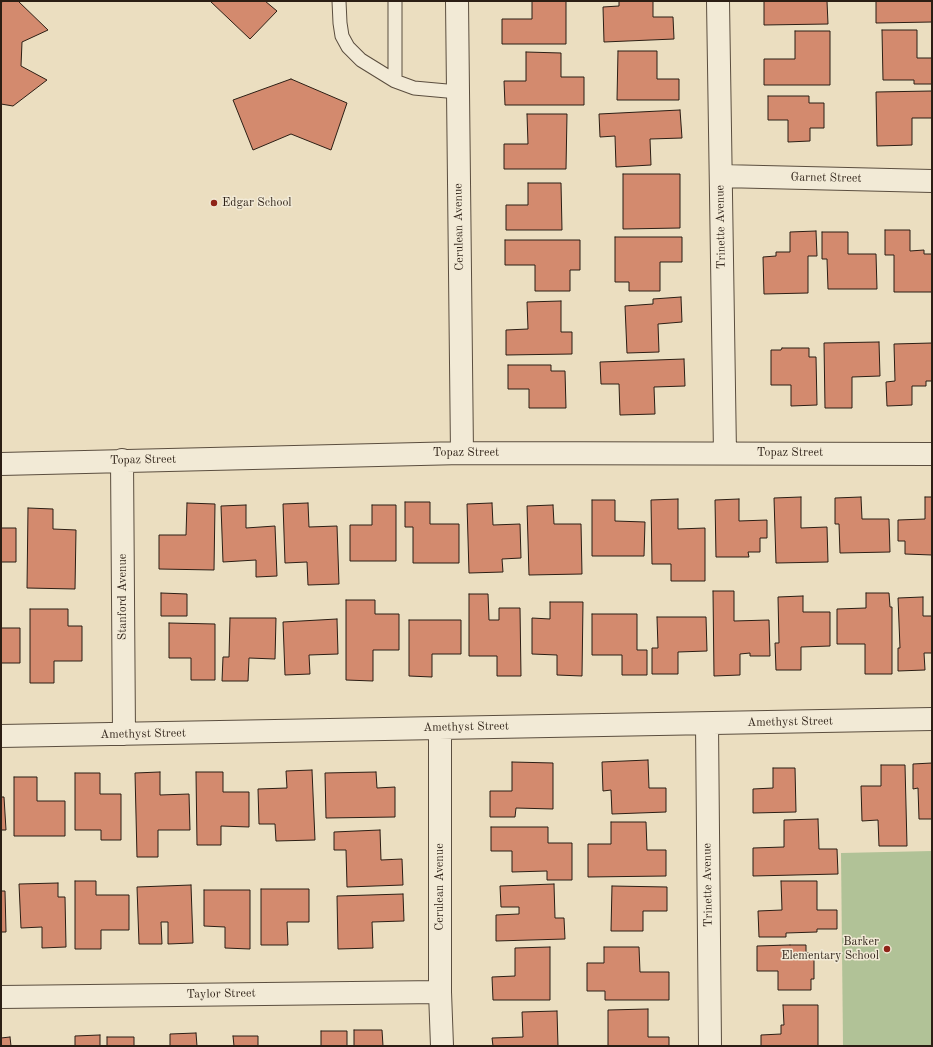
<!DOCTYPE html>
<style>
body{margin:0}
#map{position:relative;width:933px;height:1047px;overflow:hidden;background:#ebdec0;font-family:"Old Standard TT",serif}
canvas{display:block}
.frame{position:absolute;inset:0;border:2px solid #2b1e14;pointer-events:none}
</style>
<div id="map">
<canvas width="933" height="1047"></canvas>
<div class="frame"></div>
</div>
<script>
const context = document.querySelector('canvas').getContext('2d');
context.lineJoin = 'round';
function fill(path, color) {
  context.fillStyle = color;
  context.fill(path, 'evenodd');
}
function shape(rows) {
  const path = new Path2D();
  for (const r of rows) {
    path.moveTo(r[0], r[1]);
    for (let i = 2; i < r.length; i += 2) path.lineTo(r[i], r[i + 1]);
  }
  return path;
}
function strokePath(path, color, width, dash) {
  context.strokeStyle = color;
  context.lineWidth = width;
  context.lineCap = dash ? 'butt' : 'round';
  context.setLineDash(dash || []);
  context.stroke(path);
}
function label(font, color, halo, rows, align = 'center') {
  context.font = font + ' "Old Standard TT",serif';
  context.lineWidth = 3;
  context.setLineDash([]);
  context.textBaseline = 'middle';
  context.strokeStyle = halo;
  context.fillStyle = color;
  for (const [text, x, y, turn = 0] of rows) {
    context.save();
    context.translate(x, y);
    context.rotate((+turn || 0) * Math.PI / 180);
    context.textAlign = isNaN(turn) ? turn : align;
    if (halo) context.strokeText(text, 0, 0);
    context.fillText(text, 0, 0);
    context.restore();
  }
}
const green = shape([
 [932,851,932,1046,843,1046,841,853]
]);
const building = shape([
 [5,1,18,1,48,30,22,42,21,66,47,80,13,106,1,104,1,2,5,1],
 [210,1,265,1,277,11,250,39,210,1],
 [532,1,566,1,566,44,502,44,502,19,532,19,532,1],
 [619,1,653,1,653,17,673,17,674,39,604,42,603,7,619,6,619,1],
 [764,1,827,1,828,24,764,25,764,1],
 [876,1,932,1,932,22,876,23,876,1],
 [882,30,917,30,917,58,932,58,932,84,914,84,914,80,883,80,882,30],
 [795,31,830,31,830,85,764,85,764,59,795,59,795,31],
 [618,51,657,51,657,79,679,79,679,100,617,100,618,51],
 [526,52,561,53,561,77,584,77,584,105,505,105,504,81,526,81,526,52],
 [291,79,347,103,331,150,291,134,253,150,233,100,291,79],
 [932,91,932,118,912,118,912,145,877,146,876,92,932,91],
 [768,96,809,96,809,103,824,103,824,128,810,128,810,141,788,142,788,120,768,120,768,96],
 [680,110,682,138,650,139,651,165,616,167,615,136,600,137,599,114,680,110],
 [527,114,567,114,566,169,504,169,504,144,528,144,527,114],
 [623,174,680,174,680,228,623,229,623,174],
 [528,183,561,183,562,230,506,230,506,205,528,205,528,183],
 [885,230,910,230,910,251,924,250,924,254,932,254,932,292,894,292,894,255,885,255,885,230],
 [816,231,817,256,808,256,808,293,764,294,763,257,776,256,776,252,790,252,790,232,816,231],
 [822,232,848,232,848,254,876,254,877,289,828,289,827,259,822,259,822,232],
 [615,237,682,237,682,262,660,262,660,291,629,291,629,282,615,282,615,237],
 [505,240,580,240,580,270,570,270,570,291,535,291,535,265,505,265,505,240],
 [681,297,682,322,658,324,659,352,627,353,625,306,653,304,653,299,681,297],
 [561,301,561,332,572,332,572,354,506,355,506,330,528,329,527,302,561,301],
 [879,342,880,376,852,377,852,408,825,408,824,343,879,342],
 [932,343,932,381,926,381,926,386,912,386,912,405,887,406,886,382,895,381,894,344,932,343],
 [782,348,809,348,809,357,816,357,817,405,791,406,791,385,771,385,771,350,781,350,782,348],
 [684,359,685,386,654,387,655,414,620,415,619,384,601,384,600,362,684,359],
 [508,365,551,365,551,371,565,371,566,408,529,408,529,389,508,389,508,365],
 [801,497,801,528,827,527,828,562,776,563,774,498,801,497],
 [861,497,862,519,889,519,890,552,840,553,839,524,835,524,835,498,861,497],
 [925,497,932,497,932,555,905,554,905,541,898,541,898,520,925,519,925,497],
 [678,499,678,529,705,528,705,581,671,581,671,564,652,564,651,500,678,499],
 [739,499,739,521,767,520,767,538,760,538,760,552,748,552,749,557,716,557,715,500,739,499],
 [592,500,615,500,615,521,645,522,644,556,592,556,592,500],
 [405,502,430,502,430,524,459,524,459,563,413,563,413,527,405,527,405,502],
 [187,503,215,504,214,570,159,569,159,535,186,535,187,503],
 [308,503,309,527,337,526,339,584,308,585,307,562,285,563,283,504,308,503],
 [492,503,493,525,520,524,521,558,502,559,503,572,469,573,467,504,492,503],
 [246,505,246,528,275,526,277,576,256,577,256,560,223,562,221,506,246,505],
 [372,505,396,505,396,561,350,561,350,525,372,525,372,505],
 [553,505,554,524,581,524,582,574,529,575,527,506,553,505],
 [28,508,53,509,53,529,76,530,75,589,27,588,28,508],
 [1,528,16,528,16,562,1,562,1,528],
 [713,591,734,591,734,621,769,620,770,656,750,656,750,653,740,654,740,675,714,676,713,591],
 [161,593,187,594,187,616,161,616,161,593],
 [866,593,889,593,890,607,892,607,892,674,865,674,865,644,837,644,837,609,866,608,866,593],
 [469,594,488,594,489,620,499,620,499,608,520,608,521,676,497,676,497,656,469,656,469,594],
 [803,596,803,612,830,612,830,646,801,647,801,670,776,670,775,643,779,643,778,597,803,596],
 [923,597,923,616,932,616,932,653,924,653,925,670,898,671,898,648,900,648,898,598,923,597],
 [346,600,375,600,375,614,399,614,399,650,373,650,373,681,346,680,346,600],
 [550,602,583,602,582,676,557,675,557,655,532,654,532,618,550,619,550,602],
 [30,609,68,609,68,626,82,626,82,661,54,661,54,683,30,683,30,609],
 [592,614,637,614,637,650,647,650,647,675,622,675,622,655,592,655,592,614],
 [657,617,706,617,707,651,678,652,678,674,652,674,652,648,658,648,657,617],
 [230,618,276,618,275,659,249,658,248,681,222,681,223,657,229,657,230,618],
 [337,619,338,654,309,655,310,674,285,675,283,622,337,619],
 [409,620,461,620,461,654,432,654,432,677,409,676,409,620],
 [169,623,215,624,215,680,191,680,191,658,169,658,169,623],
 [1,628,20,628,20,663,1,663,1,628],
 [648,760,649,788,666,788,666,812,612,814,611,790,603,791,602,762,648,760],
 [512,762,553,763,553,809,516,808,515,817,490,817,490,791,512,791,512,762],
 [932,763,932,819,919,819,918,788,913,789,913,764,932,763],
 [881,765,905,765,907,846,879,846,878,820,862,821,861,786,881,786,881,765],
 [773,768,795,768,796,812,753,813,753,789,773,788,773,768],
 [312,770,315,840,276,841,275,824,259,824,258,789,287,788,286,771,312,770],
 [160,772,160,795,189,794,190,830,158,830,158,857,137,857,135,773,160,772],
 [196,772,223,772,223,792,249,792,249,827,221,826,221,845,197,845,196,772],
 [376,772,377,788,395,787,395,817,326,818,325,773,376,772],
 [75,773,100,773,100,794,121,794,121,840,101,840,101,830,75,830,75,773],
 [14,777,37,777,37,801,65,801,65,836,14,836,14,777],
 [1,797,4,797,6,830,1,830,1,797],
 [818,819,819,849,837,849,838,874,753,876,753,848,784,847,784,820,818,819],
 [611,822,646,822,647,850,666,850,666,876,588,877,588,844,611,844,611,822],
 [491,827,548,827,548,843,572,843,572,880,547,880,547,871,512,872,512,851,491,851,491,827],
 [380,830,381,860,402,859,403,885,347,887,346,850,334,850,334,832,380,830],
 [75,881,96,881,96,895,129,895,129,930,101,930,101,949,75,949,75,881],
 [781,881,817,881,817,910,837,910,837,929,817,929,817,932,786,933,786,937,759,937,758,911,782,910,781,881],
 [58,883,58,897,65,897,66,947,42,948,42,927,21,928,19,884,58,883],
 [554,884,555,918,564,918,565,939,496,941,496,915,519,914,519,907,501,907,500,886,554,884],
 [191,885,193,943,168,944,168,922,161,922,162,944,139,944,137,887,191,885],
 [612,886,667,887,667,911,643,911,643,931,611,931,612,886],
 [261,889,309,889,309,922,287,922,288,945,261,945,261,889],
 [204,890,250,890,250,949,225,948,225,927,204,926,204,890],
 [1,891,5,891,6,932,1,932,1,891],
 [403,894,404,921,372,922,373,948,338,949,337,896,403,894],
 [790,945,806,945,806,953,814,953,814,979,811,979,811,990,778,990,778,971,757,971,757,946,790,945],
 [550,947,550,1000,493,1000,492,977,515,976,515,948,550,947],
 [604,947,639,947,640,972,669,972,669,1000,605,1000,605,991,587,991,587,963,604,963,604,947],
 [783,1005,818,1005,818,1046,761,1046,761,1035,781,1034,781,1025,784,1025,783,1005],
 [648,1009,648,1037,669,1037,669,1046,608,1046,608,1010,648,1009],
 [557,1011,558,1046,493,1046,492,1038,523,1037,522,1012,557,1011],
 [354,1030,382,1030,383,1046,354,1046,354,1030],
 [321,1031,347,1031,347,1046,321,1046,321,1031],
 [196,1033,197,1046,170,1046,170,1034,196,1033],
 [100,1035,100,1046,75,1046,75,1036,100,1035],
 [233,1036,258,1036,258,1046,234,1046,233,1036],
 [10,1037,11,1046,1,1046,1,1038,10,1037],
 [107,1037,134,1037,134,1046,107,1046,107,1037]
]);
const lane = shape([
 [339,1,340,23,342,36,348,47,361,60,395,81,414,88,458,92],
 [395,1,395,81]
]);
const street = shape([
 [457,1,462,453],
 [718,1,725,453],
 [721,176,932,181],
 [122,460,124,734],
 [1,464,462,453,932,454],
 [707,724,710,1046],
 [440,728,440,992,442,1046],
 [1,736,932,719],
 [1,997,440,992]
]);
const markers = [
 [214,203,4,"#8f2418"],
 [887,949,4,"#8f2418"]
];
const streetNames = [
 ["Garnet Street",826,178,1],
 ["Cerulean Avenue",459,227,-91],
 ["Trinette Avenue",721,227,-91],
 ["Topaz Street",466,453],
 ["Topaz Street",790,453],
 ["Topaz Street",143,460,-1],
 ["Stanford Avenue",123,597,-90],
 ["Amethyst Street",790,722,-1],
 ["Amethyst Street",466,727,-1],
 ["Amethyst Street",143,734,-1],
 ["Trinette Avenue",708,885,-91],
 ["Cerulean Avenue",440,887,-90],
 ["Taylor Street",221,994,-1]
];
const poiNames = [
 ["Edgar School",222,203],
 ["Barker",879,942,"right"],
 ["Elementary School",879,956,"right"]
];
fill(green, '#b1c297');
fill(building, '#d38a6e');
strokePath(building, '#2b1e14', 1);
strokePath(lane, '#5b4e3f', 15);
strokePath(street, '#5b4e3f', 24);
strokePath(lane, '#f2ead6', 13);
strokePath(street, '#f2ead6', 22);
for (const [x, y, r, color] of markers) {
  const dot = new Path2D();
  dot.arc(x, y, r, 0, 2 * Math.PI);
  context.fillStyle = color;
  context.fill(dot);
  strokePath(dot, '#f2ead6', 1.5);
}
label('12px', '#2b1e14', '#f2ead6', streetNames);
label('12px', '#2b1e14', '#f2ead6', poiNames, 'left');
</script>
